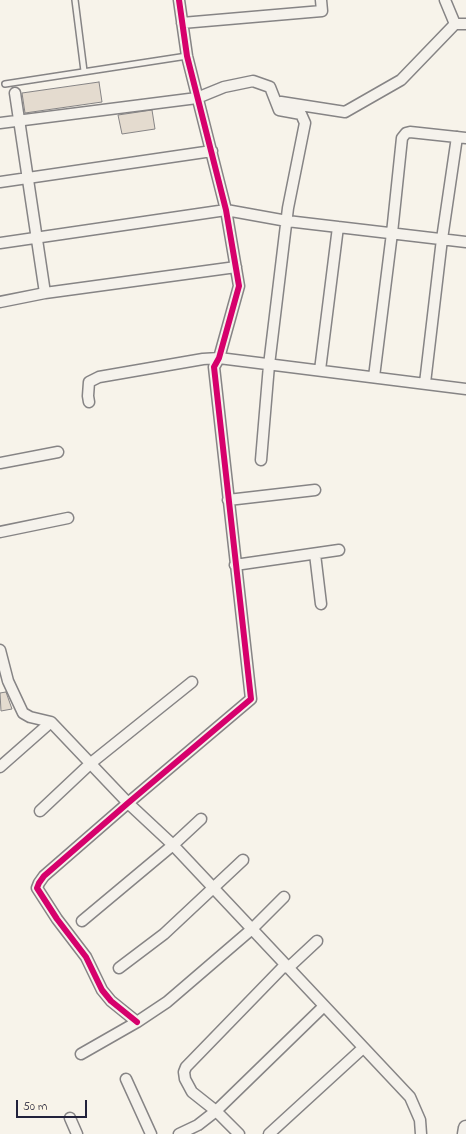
<!DOCTYPE html>
<style>
body{margin:0}
#map{position:relative;width:466px;height:1134px;overflow:hidden;background:#f7f3ea;font-family:"Indie Flower",sans-serif}
canvas{display:block}
.scale{position:absolute;left:16px;top:1100px;width:71px;height:18px;box-sizing:border-box;border:2px solid #22223b;border-top:0;padding-left:5px;font-size:12px;line-height:14px;white-space:nowrap;color:#22223b;-webkit-text-stroke:3px #fcf5e5;paint-order:stroke}
</style>
<div id="map">
<canvas width="466" height="1134"></canvas>
<div class="scale">50 m</div>
</div>
<script>
const context = document.querySelector('canvas').getContext('2d');
context.lineJoin = 'round';
function fill(path, color) {
  context.fillStyle = color;
  context.fill(path, 'evenodd');
}
function shape(rows) {
  const path = new Path2D();
  for (const r of rows) {
    path.moveTo(r[0], r[1]);
    for (let i = 2; i < r.length; i += 2) path.lineTo(r[i], r[i + 1]);
  }
  return path;
}
function strokePath(path, color, width, dash) {
  context.strokeStyle = color;
  context.lineWidth = width;
  context.lineCap = dash ? 'butt' : 'round';
  context.setLineDash(dash || []);
  context.stroke(path);
}
const building = shape([
 [99,82,102,102,25,113,22,93,99,82],
 [152,110,155,129,122,134,118,115,152,110],
 [6,692,12,709,1,711,0,693,6,692]
]);
const lane = shape([
 [75,0,84,71],
 [5,84,187,56]
]);
const street = shape([
 [445,0,455,24],
 [182,23,322,11,321,0],
 [15,93,45,293],
 [279,110,281,102,345,112,401,80,455,24,466,24],
 [0,123,197,98,224,87,253,81,270,87,279,110,301,114,305,123,288,208,269,365,261,460],
 [0,182,212,151],
 [0,243,226,210,287,221,466,242],
 [0,302,45,293,236,267],
 [320,370,338,227],
 [374,377,392,233,402,138,406,133,410,132,466,138],
 [425,383,442,239,457,137],
 [89,402,88,396,89,382,99,377,203,359,219,358,466,389],
 [0,463,58,452],
 [228,500,315,490],
 [0,532,68,518],
 [315,554,321,604],
 [235,565,339,550],
 [0,650,8,681,23,713,30,717,51,722,128,803,173,845,410,1097,420,1120,421,1134],
 [0,767,51,722],
 [40,811,91,763,192,682],
 [82,921,173,845,201,819],
 [285,965,186,1067,184,1072,185,1079,192,1092,216,1111,324,1006],
 [119,968,164,934,243,860],
 [288,968,317,941],
 [137,1022,111,1001,102,990,86,957,57,919,37,888,39,883,44,876,128,803,251,699,214,367,219,358,239,286,226,210,187,56,179,0],
 [81,1054,137,1022,167,1002,252,929,284,897],
 [126,1079,151,1134],
 [70,1118,77,1134],
 [179,1134,198,1125,216,1111,239,1134],
 [269,1134,363,1048]
]);
const secondary = shape([
 [465,1134,466,1128]
]);
const cycleway = shape([
 [137,1022,111,1001,102,990,86,957,57,919,37,888,39,883,44,876,128,803,251,699,214,367,219,358,239,286,226,210,187,56,179,0]
]);
fill(building, '#e4dbcf');
strokePath(building, '#868485', 1);
strokePath(lane, '#868485', 8);
strokePath(street, '#868485', 13);
strokePath(secondary, '#868485', 17);
strokePath(lane, '#f5f2ec', 5);
strokePath(street, '#f5f2ec', 10);
strokePath(secondary, '#f5f2ec', 14);
strokePath(cycleway, '#d6006c', 6);
</script>
